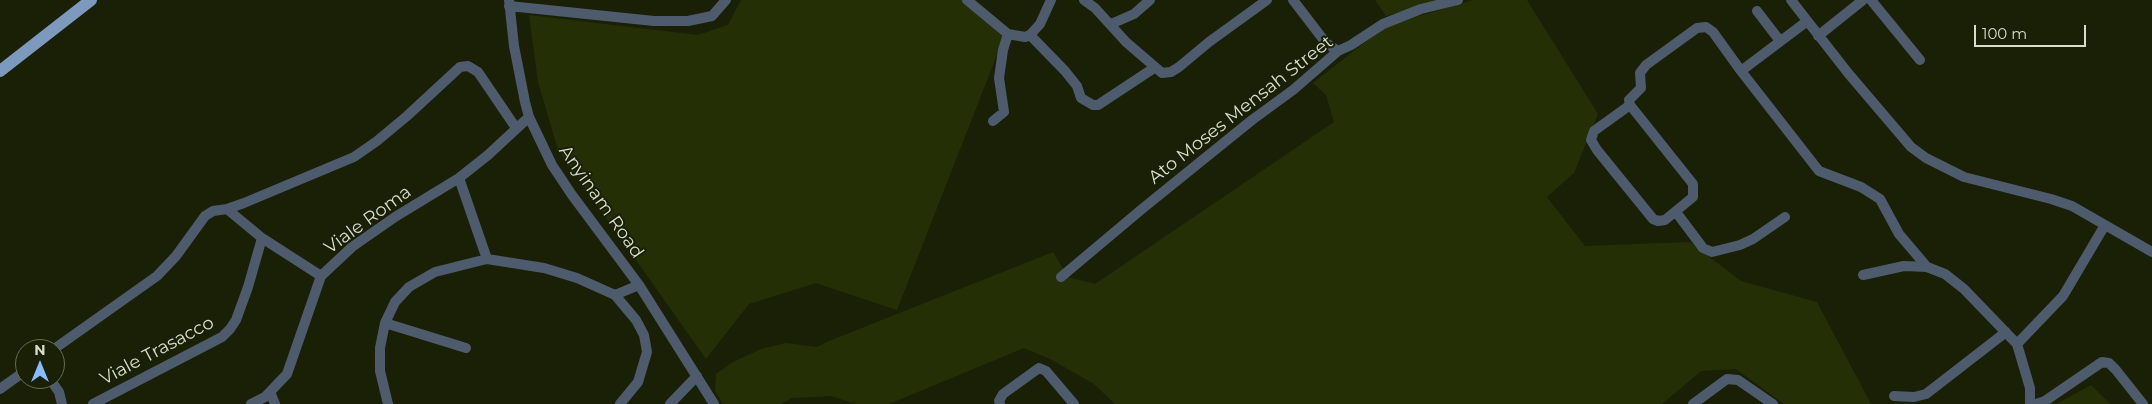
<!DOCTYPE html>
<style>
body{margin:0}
#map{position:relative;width:2152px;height:404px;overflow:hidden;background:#192006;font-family:Montserrat,sans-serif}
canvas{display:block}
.north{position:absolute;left:15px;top:339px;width:50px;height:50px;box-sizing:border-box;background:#192006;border:1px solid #656c56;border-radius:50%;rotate:0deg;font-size:14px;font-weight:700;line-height:20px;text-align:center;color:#d8decd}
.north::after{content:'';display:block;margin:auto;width:18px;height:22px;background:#89bafc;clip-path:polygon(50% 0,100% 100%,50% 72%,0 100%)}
.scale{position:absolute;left:1974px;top:25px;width:112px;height:22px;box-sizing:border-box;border:2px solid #d8decd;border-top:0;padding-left:6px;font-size:15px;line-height:18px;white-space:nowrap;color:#d8decd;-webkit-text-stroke:4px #192006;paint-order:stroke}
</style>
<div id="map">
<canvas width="2152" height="404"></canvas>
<div class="north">N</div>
<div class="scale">100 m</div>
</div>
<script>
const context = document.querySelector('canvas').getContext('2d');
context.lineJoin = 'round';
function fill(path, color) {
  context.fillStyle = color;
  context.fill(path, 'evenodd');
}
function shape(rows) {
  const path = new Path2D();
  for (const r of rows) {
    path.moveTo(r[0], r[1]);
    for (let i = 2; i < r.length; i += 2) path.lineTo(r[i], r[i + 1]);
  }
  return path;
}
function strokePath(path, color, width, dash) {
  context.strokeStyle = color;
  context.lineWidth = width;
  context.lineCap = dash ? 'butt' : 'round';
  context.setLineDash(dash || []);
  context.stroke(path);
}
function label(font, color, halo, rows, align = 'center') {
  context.font = font + ' Montserrat,sans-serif';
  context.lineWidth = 4;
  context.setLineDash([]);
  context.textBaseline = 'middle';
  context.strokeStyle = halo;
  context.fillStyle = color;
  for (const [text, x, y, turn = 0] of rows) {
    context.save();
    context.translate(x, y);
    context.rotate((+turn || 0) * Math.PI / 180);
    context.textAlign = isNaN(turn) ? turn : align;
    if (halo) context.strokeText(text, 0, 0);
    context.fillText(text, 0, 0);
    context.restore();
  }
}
const green = shape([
 [741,0,962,0,1004,37,897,310,816,283,749,304,706,359,558,150,538,82,529,15,698,35,728,25],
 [1375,0,1448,0,1386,16],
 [1473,0,1527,0,1598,114,1574,173,1547,197,1585,246,1690,242,1741,281,1817,302,1871,404,1784,404,1736,369,1701,371,1662,404,1115,404,1094,384,1052,360,1024,348,889,404,856,404,831,396,792,398,781,404,723,404,715,391,716,374,733,362,761,349,786,343,817,347,829,341,1053,252,1068,277,1095,284,1334,122,1326,95,1313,83,1386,26],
 [2091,385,2110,404,2055,404,2058,403]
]);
const minor = shape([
 [509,0,514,46,525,102,529,117,552,165,572,195,639,285,714,404],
 [967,0,1008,34,1025,37,1030,35,1040,24,1051,0],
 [1084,0,1095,8,1126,42,1162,73,1171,72,1179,67,1209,42,1267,0],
 [1293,0,1326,43,1338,51],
 [1791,0,1848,73,1911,147,1926,158,1964,177,2051,199,2072,206,2152,252],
 [1871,0,1920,60],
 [509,6,654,21,688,21,712,16,726,0],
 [1757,11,1780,41],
 [1111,24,1134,14,1150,0],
 [1030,35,1065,71,1077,86,1081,98,1093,105,1098,105,1154,68],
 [1818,36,1863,0],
 [1741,71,1806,22],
 [1630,105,1594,131,1591,140,1597,150,1653,219,1658,221,1665,220,1693,197,1693,184,1630,105,1629,100,1641,88,1640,73,1646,65,1697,28,1706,27,1713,32,1741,71,1819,171,1861,187,1880,199,1899,234,1927,267],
 [993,121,1004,112,999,78,1003,50,1008,34],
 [459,178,487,259],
 [227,209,262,238,321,276],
 [1676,212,1703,248,1712,252,1740,245,1753,239,1785,217],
 [1863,275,1904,266,1927,267,1945,274,1964,289,2017,344,2030,388,2030,404],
 [1061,277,1142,209,1252,120,1293,90,1338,51,1351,45,1383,24,1421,9,1458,0],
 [615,295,636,320,644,335,647,352,638,382,620,404],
 [385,323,466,348],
 [2017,344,2063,296,2105,225],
 [54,349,157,276,176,256,205,216,213,211,227,209,244,203,354,157,377,141,407,116,460,67,468,66,478,72,516,128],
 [50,379,59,392,62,404],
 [0,389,25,371],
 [270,392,275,404],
 [1894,396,1914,397,1926,394,2006,332],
 [93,404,222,337,230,329,236,320,248,287,262,238],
 [251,404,265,397,287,374,321,276,352,247,395,217,459,178,488,155,529,117],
 [388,404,380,371,380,348,385,323,395,302,409,287,435,272,487,259,544,268,577,278,615,295,639,285],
 [670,404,697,376],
 [1000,404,999,401,1003,394,1039,368,1046,371,1074,404],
 [1693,404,1727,379,1738,380,1773,404],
 [2036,404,2045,401,2102,362,2109,363,2116,370,2143,404]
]);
const major = shape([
 [0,71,91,0]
]);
const streetNames = [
 ["Ato Moses Mensah Street",1241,110,-38],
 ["Anyinam Road",601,202,55],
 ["Viale Roma",368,220,-36],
 ["Viale Trasacco",157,351,-28]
];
fill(green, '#252f06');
strokePath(minor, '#4e5b6d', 10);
strokePath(major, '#7e99be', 12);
label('18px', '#d8decd', '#192006', streetNames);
</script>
